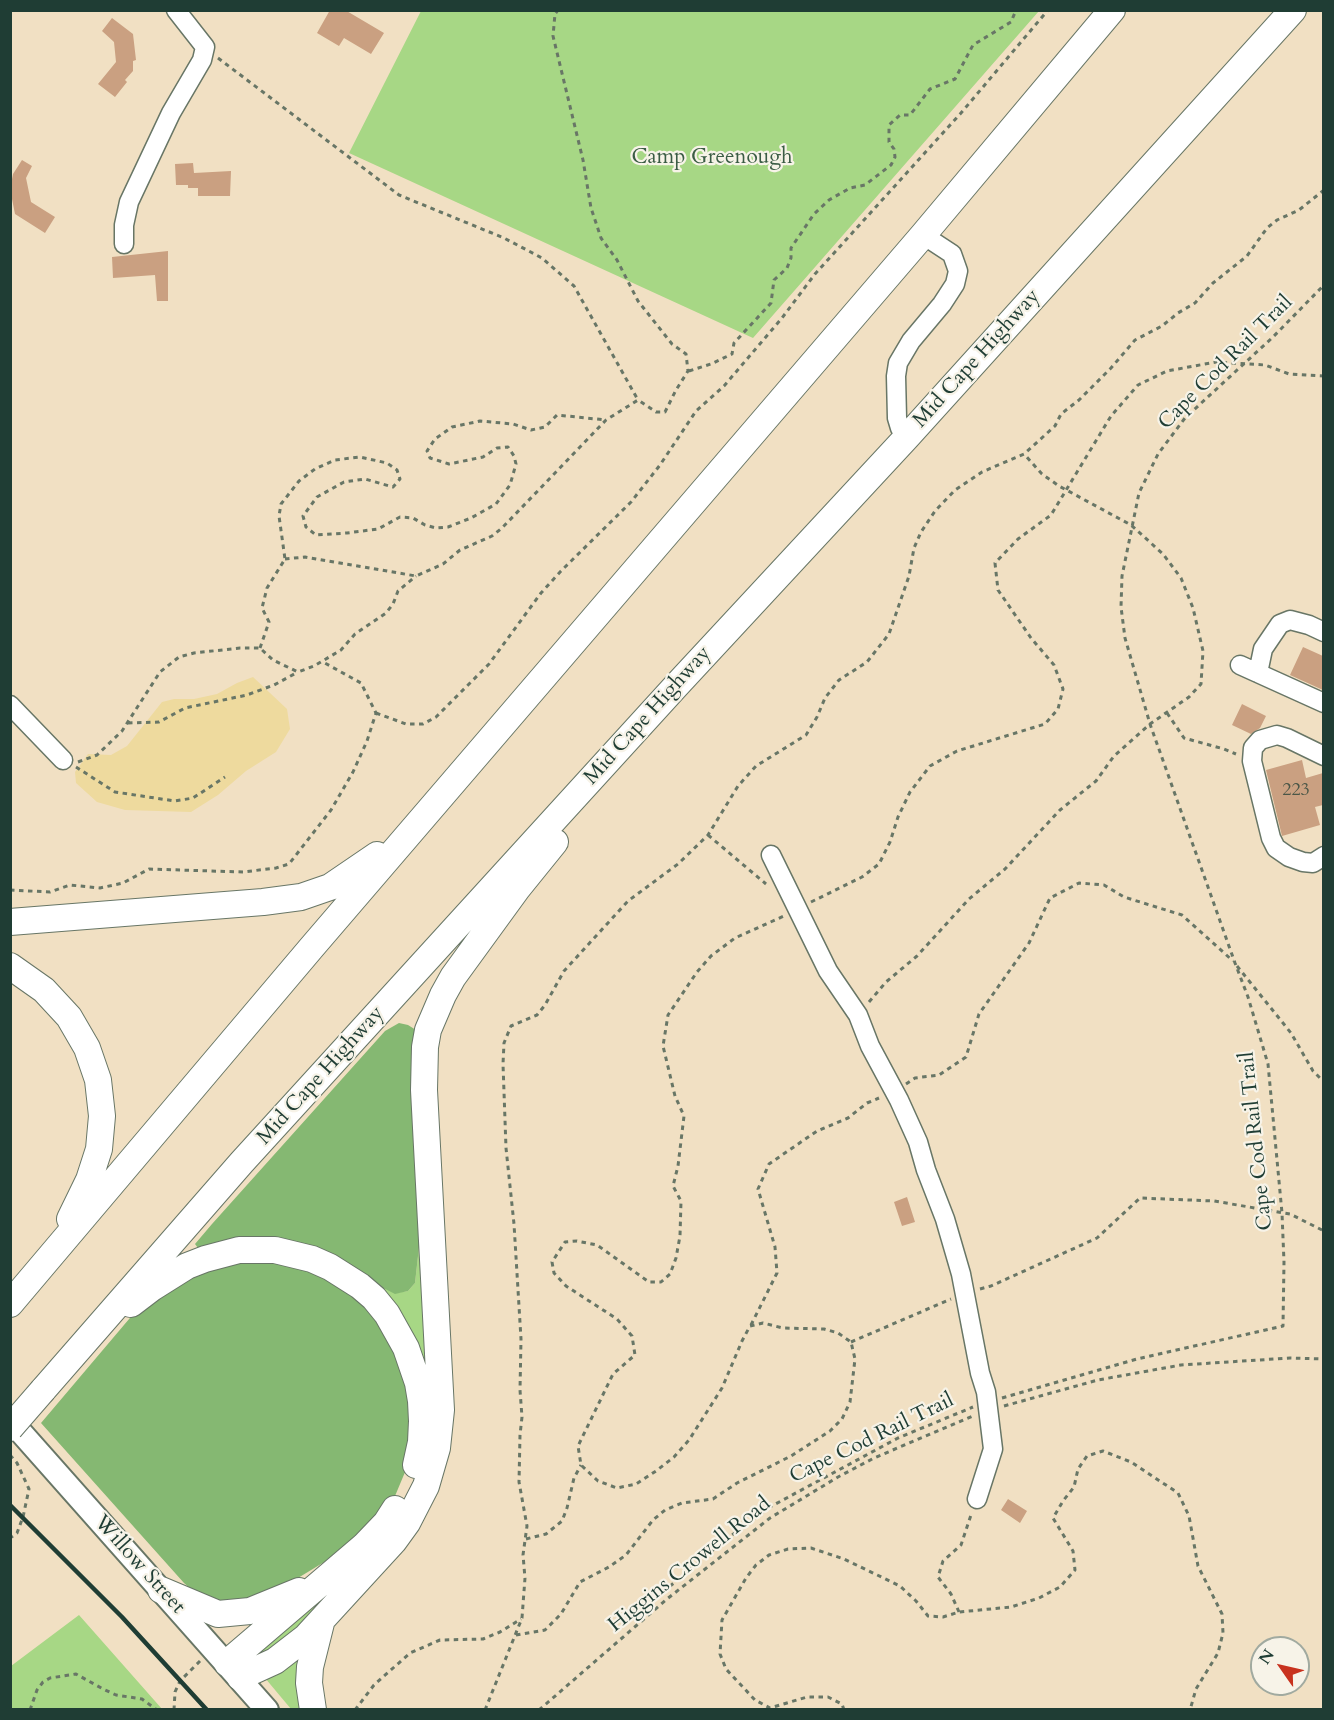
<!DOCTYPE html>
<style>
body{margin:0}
#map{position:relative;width:1334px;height:1720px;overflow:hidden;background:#f1e0c3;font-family:Cardo,serif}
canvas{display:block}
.frame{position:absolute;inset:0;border:12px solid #1f3d34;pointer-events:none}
.north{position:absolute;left:1250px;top:1636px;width:60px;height:60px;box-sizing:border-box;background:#f7f3e8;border:2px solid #a1aaa0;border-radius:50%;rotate:304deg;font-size:16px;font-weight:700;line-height:24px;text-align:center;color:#1f3d34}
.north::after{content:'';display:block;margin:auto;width:21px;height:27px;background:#c8321e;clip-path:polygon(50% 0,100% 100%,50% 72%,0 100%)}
</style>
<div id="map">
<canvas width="1334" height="1720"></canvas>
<div class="frame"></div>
<div class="north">N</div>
</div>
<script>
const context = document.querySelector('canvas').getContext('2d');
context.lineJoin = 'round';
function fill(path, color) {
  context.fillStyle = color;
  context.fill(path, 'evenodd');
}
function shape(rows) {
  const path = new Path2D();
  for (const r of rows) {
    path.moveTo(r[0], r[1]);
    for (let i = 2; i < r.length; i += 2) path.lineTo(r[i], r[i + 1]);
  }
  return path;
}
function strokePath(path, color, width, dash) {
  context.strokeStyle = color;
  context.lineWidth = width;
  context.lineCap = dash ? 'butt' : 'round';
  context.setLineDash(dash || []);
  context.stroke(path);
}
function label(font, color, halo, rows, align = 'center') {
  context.font = font + ' Cardo,serif';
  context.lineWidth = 4.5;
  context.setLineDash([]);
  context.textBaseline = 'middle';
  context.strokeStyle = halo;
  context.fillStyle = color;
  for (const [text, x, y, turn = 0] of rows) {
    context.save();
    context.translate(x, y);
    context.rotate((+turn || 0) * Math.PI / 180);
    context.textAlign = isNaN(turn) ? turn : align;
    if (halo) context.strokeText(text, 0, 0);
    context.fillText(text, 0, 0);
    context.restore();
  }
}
const green = shape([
 [421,11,421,10,1039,11,753,338,349,153],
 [420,1238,422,1240,435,1424,430,1454,420,1485,411,1504,382,1545,294,1640,276,1653,253,1661,250,1658,253,1652,384,1538,396,1524,419,1481,424,1467,429,1430,430,1407,424,1371,411,1337,402,1321,383,1298,362,1277,395,1293,408,1291,415,1283],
 [79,1615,162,1709,11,1709,11,1666],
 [300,1655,305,1709,291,1709,265,1678]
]);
const forest = shape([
 [399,1023,408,1025,416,1030,420,1238,415,1283,408,1291,395,1294,362,1277,198,1248,195,1244,212,1224,385,1031],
 [244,1259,293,1264,335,1281,381,1320,412,1390,408,1465,395,1496,384,1513,344,1550,270,1595,225,1605,192,1590,184,1583,41,1423,135,1312,189,1275]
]);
const sand = shape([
 [253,677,287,709,290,729,276,752,246,771,218,795,191,812,125,810,97,802,76,783,75,772,88,754,111,755,127,746,162,702,174,699,194,699,217,694,237,683]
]);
const building = shape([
 [330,10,345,10,384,33,371,54,344,38,339,46,317,33],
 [112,18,133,34,136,60,133,61,133,71,125,80,127,82,115,97,98,84,116,62,114,42,102,31],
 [22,160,32,166,26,178,31,202,55,217,45,233,15,214,10,189,13,174],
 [193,163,194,173,231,171,230,196,198,196,198,188,188,188,188,185,176,185,175,164],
 [168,251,168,301,157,301,155,275,113,278,112,257],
 [1303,647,1323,656,1323,690,1290,675],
 [1242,704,1266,716,1260,728,1251,734,1232,725],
 [1302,760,1306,778,1323,773,1323,805,1315,807,1320,825,1282,836,1266,770],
 [907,1197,915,1222,902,1226,894,1202],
 [1008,1499,1027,1511,1020,1523,1001,1510]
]);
const path = shape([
 [218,58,399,195,504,238,542,258,574,286,638,400],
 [689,371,711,364,732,354,734,343,771,303,774,280,787,268,791,258,791,248,814,214,829,200,850,188,865,185,891,165,895,157,894,149,889,142,889,125,900,115,910,115,930,89,955,79,973,45,1011,22,1016,10],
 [285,559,305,557,416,576,443,564,460,550,492,536,502,528,606,420,638,400,656,412,665,412,676,390,688,371,686,354,672,344,638,301,617,260,601,238,591,208,583,160,553,36,555,14,558,10],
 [260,648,269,622,262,608,267,588,285,559,279,516,281,504,299,481,315,469,335,460,360,457,387,463,397,470,400,479,393,487,365,479,344,482,317,497,303,516,306,527,316,535,347,533,378,529,400,517,413,518,425,525,436,528,448,527,471,518,496,504,510,485,516,464,514,456,508,447,497,448,483,457,449,464,430,458,427,451,435,439,452,427,480,421,513,424,531,430,545,427,557,415,606,420],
 [376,713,406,724,423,724,436,717,489,664,541,593,561,571,631,502,660,465,696,411,724,386,782,318,815,274,961,113,1048,10],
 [1167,713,1184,738,1224,749,1236,754],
 [128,723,159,722,185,708,247,695,274,685,298,672],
 [78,762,97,755,122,731,160,672,179,657,194,653,240,648,260,648,273,660,298,672,314,666,341,650,355,634,386,613,393,604,398,591,416,576],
 [76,767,115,792,175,801,193,798,225,777],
 [708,835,766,884],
 [10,890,50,892,70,885,100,888,123,883,149,869,243,872,276,868,289,864,331,810,353,772,367,741,376,713,361,683,323,662],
 [811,902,862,877,879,864,890,842,898,817,910,792,930,766,957,751,1045,724,1058,709,1063,689,1054,665,1031,638,998,590,995,563,1018,539,1051,515,1111,416,1138,385,1167,371,1216,362,1265,365,1289,374,1324,376],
 [1237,966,1291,1033,1313,1071,1324,1082],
 [869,1002,886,982,917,956,969,899,1005,869,1060,810,1096,781,1114,756,1150,724,1189,697,1201,684,1203,651,1193,608,1181,578,1163,554,1131,525,1059,486,1042,474,1024,454],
 [906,1084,915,1078,939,1075,966,1057,979,1014,1029,943,1050,898,1079,883,1104,885,1124,897,1182,915,1233,961],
 [980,1289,991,1286,1097,1238,1140,1198,1214,1201,1290,1214,1324,1231],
 [751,1325,777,1273,775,1247,758,1189,769,1164,817,1131,848,1118,867,1103,879,1098],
 [851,1342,951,1299],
 [1002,1398,1137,1359,1283,1326,1284,1262,1282,1213,1268,1064,1248,997,1235,963,1150,724,1125,638,1121,607,1122,576,1139,493,1158,454,1185,418,1273,337,1324,285],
 [1004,1406,1098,1380,1181,1365,1290,1358,1324,1359],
 [10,1455,17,1463,29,1489,23,1517,17,1533,10,1538],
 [526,1539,546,1534,562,1521,567,1508,574,1478,581,1465],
 [656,1598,720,1544,768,1508,898,1438,973,1407],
 [959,1612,951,1594,938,1577,943,1561,961,1545,972,1512],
 [516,1635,545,1630,561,1614,580,1582,609,1567,626,1555,653,1520,665,1510,682,1503,713,1499,737,1483,791,1456,830,1431,842,1419,850,1402,855,1359,851,1342,838,1333,824,1329,783,1328,763,1323,750,1326,742,1341,722,1388,689,1440,674,1457,656,1471,636,1484,617,1488,598,1481,581,1465,578,1446,613,1374,635,1355,632,1336,617,1319,566,1286,554,1273,552,1262,565,1242,577,1241,597,1245,649,1282,661,1282,670,1274,676,1258,680,1236,681,1201,673,1186,678,1166,684,1116,675,1096,663,1046,668,1015,697,972,711,956,735,938,784,916],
 [30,1710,37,1690,43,1682,50,1678,76,1674,103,1689,116,1695,142,1699,157,1710],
 [174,1710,175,1692,180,1681,200,1661],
 [355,1710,374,1685,410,1653,440,1640,483,1639,500,1632,521,1619],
 [485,1710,522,1618,525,1578,523,1555,527,1526,519,1482,520,1435,522,1417,520,1390,521,1339,514,1224,506,1148,503,1064,504,1043,511,1026,537,1015,545,1005,564,971,628,901,678,864,708,835,738,786,756,766,806,735,817,717,825,698,839,680,867,662,889,634,909,576,914,548,921,532,935,511,955,490,982,472,1024,454,1055,426,1061,414,1079,400,1111,368,1135,340,1162,326,1178,313,1195,303,1213,283,1247,256,1267,228,1277,220,1299,210,1324,190],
 [539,1710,667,1599,770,1518,838,1477,874,1458,975,1415],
 [844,1710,842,1704,828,1697,807,1697,770,1708,755,1700,726,1669,720,1654,722,1620,746,1578,756,1565,769,1555,788,1549,811,1548,844,1559,900,1586,916,1601,928,1616,943,1617,959,1612,1011,1607,1039,1598,1060,1587,1075,1570,1073,1551,1053,1518,1063,1501,1074,1487,1078,1469,1087,1456,1103,1451,1131,1462,1178,1493,1189,1516,1198,1566,1222,1614,1223,1633,1218,1653,1196,1689,1190,1710]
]);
const minor = shape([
 [124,244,124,225,129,202,171,113,202,60,205,47,176,10],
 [907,437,900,428,897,418,896,376,898,363,911,341,942,304,955,284,958,271,952,254,923,235],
 [1240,665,1324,703],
 [1258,673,1263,649,1280,624,1290,620,1309,625,1324,632],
 [10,705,63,760],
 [1324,756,1287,738,1277,735,1260,740,1253,748,1252,761,1271,838,1276,848,1289,857,1303,862,1313,863,1324,856],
 [771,855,828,971,858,1015,870,1046,899,1100,918,1142,926,1170,945,1219,961,1274,980,1373,986,1392,993,1449,977,1499]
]);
const major = shape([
 [10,1420,267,1710]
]);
const highway = shape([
 [10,922,263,902,301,897,330,887,377,855],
 [10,966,44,990,69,1017,87,1048,98,1080,102,1116,99,1149,89,1180,70,1219],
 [10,1304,312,947,923,235,1112,10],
 [131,1304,152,1288,187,1266,205,1259,239,1250,275,1250,312,1259,330,1267,360,1286,374,1298,387,1314,406,1348,418,1383,421,1401,422,1421,421,1442,416,1465],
 [43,1390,242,1162,675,687,907,437,1293,10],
 [161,1590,218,1614,250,1611,299,1591],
 [227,1663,364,1546,386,1523,395,1509],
 [240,1677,275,1661,306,1637,394,1541,407,1523,426,1486,437,1448,441,1410,424,1090,425,1047,428,1030,443,995,453,977,517,889,555,842],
 [313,1710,309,1683,310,1667,321,1623]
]);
const rail = shape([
 [10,1505,122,1617,207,1710]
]);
const highwayBridge = shape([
 [10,1428,43,1390]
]);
const numberNames = [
 ["223",1296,791]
];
const parkNames = [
 ["Camp Greenough",712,158]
];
const streetNames = [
 ["Mid Cape Highway",977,359,-48],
 ["Cape Cod Rail Trail",1226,363,-45],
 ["Mid Cape Highway",648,716,-48],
 ["Mid Cape Highway",321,1076,-48],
 ["Cape Cod Rail Trail",1257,1141,-96],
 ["Cape Cod Rail Trail",872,1439,-26],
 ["Willow Street",139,1565,48],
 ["Higgins Crowell Road",690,1565,-39]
];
fill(green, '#a7d785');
fill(forest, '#85b872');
fill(sand, '#eeda9e');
fill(building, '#caa081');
strokePath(minor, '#687666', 21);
strokePath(major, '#687666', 26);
strokePath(highway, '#687666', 28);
strokePath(path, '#687666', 3, [4.5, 4.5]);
strokePath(minor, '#fff', 18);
strokePath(major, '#fff', 22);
strokePath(highway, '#fff', 26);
strokePath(rail, '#1f3d34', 4.5);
strokePath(highwayBridge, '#687666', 28, []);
strokePath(highwayBridge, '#fff', 26);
label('18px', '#4a5647', null, numberNames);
label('21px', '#3a5c44', '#f7f3e8', parkNames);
label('21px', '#1f3d34', '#f7f3e8', streetNames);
</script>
